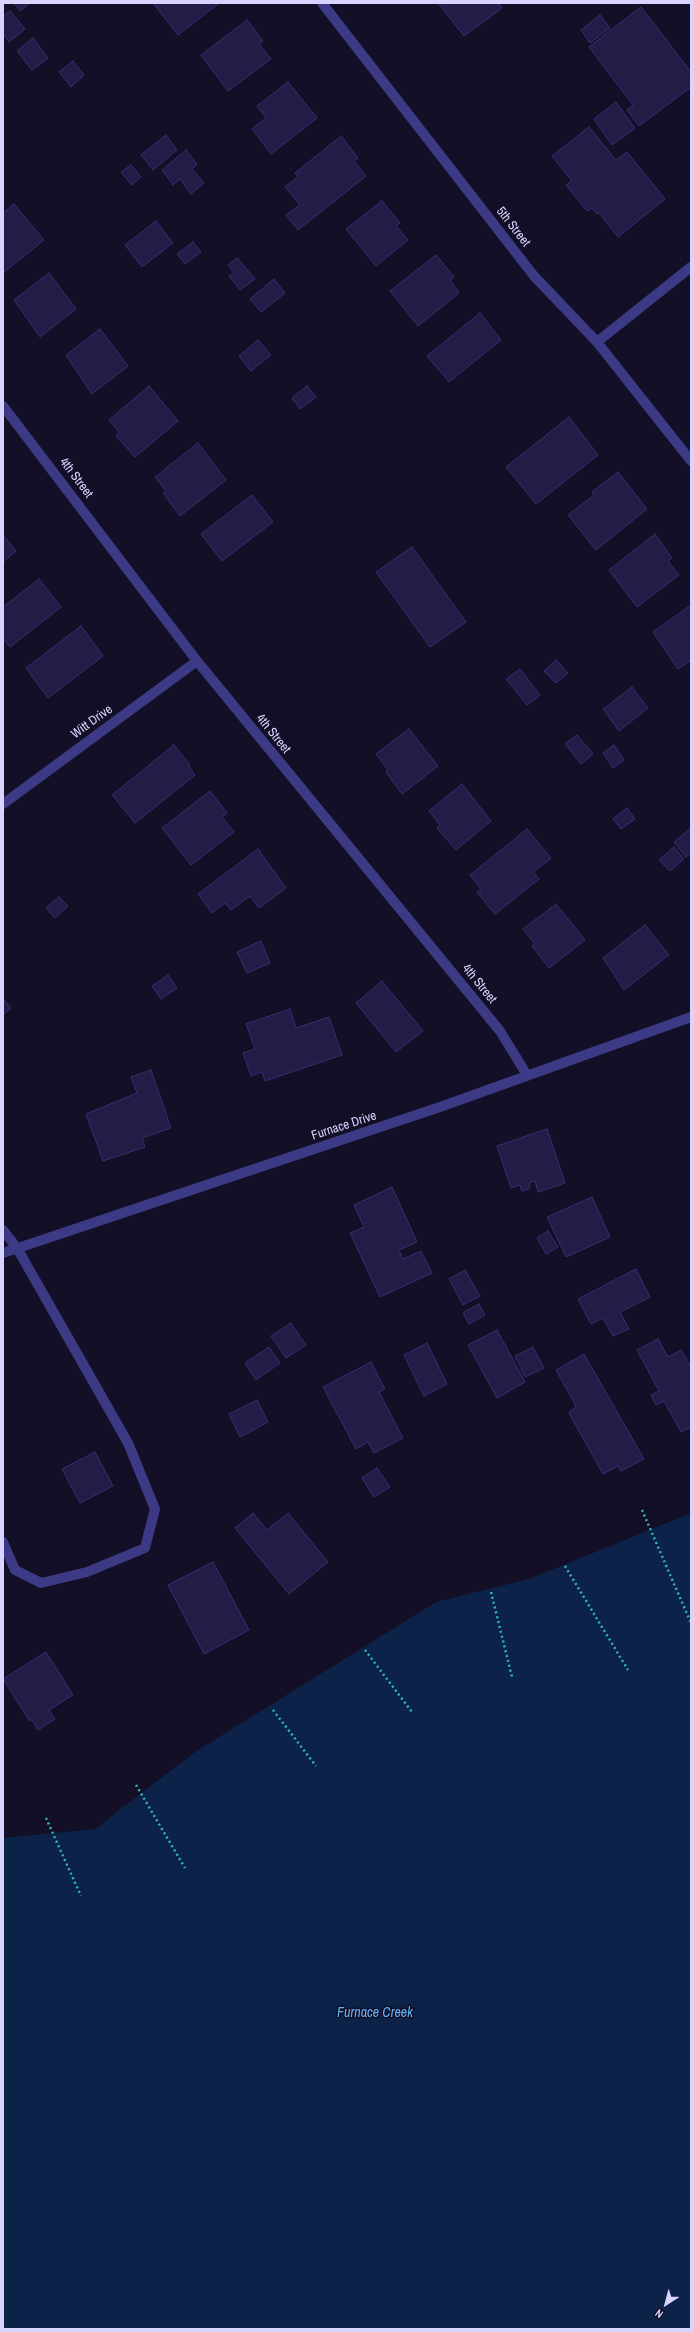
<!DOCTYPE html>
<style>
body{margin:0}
#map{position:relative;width:694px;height:2332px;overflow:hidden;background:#130f26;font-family:"Archivo Narrow",sans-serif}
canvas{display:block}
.frame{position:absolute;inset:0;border:4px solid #d9d4ff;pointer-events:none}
.north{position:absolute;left:646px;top:2284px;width:40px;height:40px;-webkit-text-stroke:3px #130f26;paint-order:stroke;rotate:216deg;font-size:11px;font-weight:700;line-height:16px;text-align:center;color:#d9d4ff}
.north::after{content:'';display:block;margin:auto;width:14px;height:18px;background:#d9d4ff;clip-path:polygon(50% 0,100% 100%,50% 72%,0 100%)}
</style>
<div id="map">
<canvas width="694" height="2332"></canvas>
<div class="frame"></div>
<div class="north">N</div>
</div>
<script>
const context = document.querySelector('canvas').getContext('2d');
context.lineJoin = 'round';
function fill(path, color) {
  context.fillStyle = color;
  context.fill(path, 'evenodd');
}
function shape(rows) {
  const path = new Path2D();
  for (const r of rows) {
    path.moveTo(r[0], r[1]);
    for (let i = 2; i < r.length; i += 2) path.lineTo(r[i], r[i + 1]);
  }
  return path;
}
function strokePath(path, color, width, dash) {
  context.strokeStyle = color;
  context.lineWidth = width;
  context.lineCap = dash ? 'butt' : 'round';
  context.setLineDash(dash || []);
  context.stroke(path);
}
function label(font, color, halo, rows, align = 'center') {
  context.font = font + ' "Archivo Narrow",sans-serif';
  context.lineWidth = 3;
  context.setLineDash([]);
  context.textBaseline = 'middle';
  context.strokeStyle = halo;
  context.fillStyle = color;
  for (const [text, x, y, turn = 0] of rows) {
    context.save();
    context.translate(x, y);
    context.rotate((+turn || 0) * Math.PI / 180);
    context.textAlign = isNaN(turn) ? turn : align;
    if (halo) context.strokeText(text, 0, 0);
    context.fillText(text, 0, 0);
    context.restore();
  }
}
const water = shape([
 [691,1513,691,2329,3,2329,3,1838,95,1829,195,1752,436,1602,529,1579]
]);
const building = shape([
 [14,3,30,3,20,11,14,3],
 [153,3,219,3,178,35,153,3],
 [438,3,498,3,502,8,464,36,438,3],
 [641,7,691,72,691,87,639,126,627,110,633,105,589,47,641,7],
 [10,11,25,29,9,42,3,34,3,16,10,11],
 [600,15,610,28,590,43,581,30,600,15],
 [247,20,263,41,259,44,271,59,228,91,201,55,247,20],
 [33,38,48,58,32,70,17,51,33,38],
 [73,61,84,75,71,87,59,72,73,61],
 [288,82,317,118,271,154,252,129,266,118,257,106,288,82],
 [616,102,635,128,612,145,594,119,616,102],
 [589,127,616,160,627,152,665,199,618,237,599,213,597,214,592,208,587,211,566,185,572,181,552,156,589,127],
 [166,135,177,150,153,170,141,155,166,135],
 [341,136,358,158,354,161,366,176,298,230,286,215,300,205,285,187,298,177,295,173,341,136],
 [186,150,197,164,192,169,204,183,191,194,180,179,173,185,162,170,186,150],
 [131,165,141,177,132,185,121,172,131,165],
 [382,201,400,223,396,226,408,240,376,266,346,229,382,201],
 [14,204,44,240,3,273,3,213,14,204],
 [156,221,173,243,142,267,125,245,156,221],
 [193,242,201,252,185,264,177,254,193,242],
 [436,255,454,277,450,280,459,293,418,326,390,291,436,255],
 [237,258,255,279,240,290,229,276,234,273,228,265,237,258],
 [49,273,76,309,40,337,14,300,49,273],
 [274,279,285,293,261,312,250,299,274,279],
 [480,313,501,340,449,382,427,356,480,313],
 [100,329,128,366,92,394,66,355,100,329],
 [258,340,271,355,251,371,239,356,258,340],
 [149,386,178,421,135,457,116,436,119,432,109,420,149,386],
 [307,386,316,397,300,409,292,398,307,386],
 [569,417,598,455,536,504,506,467,569,417],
 [198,443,226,480,180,516,163,493,166,491,155,477,198,443],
 [618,472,647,509,596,550,568,515,594,495,592,492,618,472],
 [252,495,273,522,222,561,201,534,252,495],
 [655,534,672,558,668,561,679,575,637,607,609,570,655,534],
 [3,535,16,551,3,562,3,535],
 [412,547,466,622,430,647,376,572,412,547],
 [39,579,61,607,10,647,3,638,3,607,39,579],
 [691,605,691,660,678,669,653,632,691,605],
 [81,626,103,656,48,698,26,668,81,626],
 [556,660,568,673,556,683,544,671,556,660],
 [520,669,540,695,527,705,506,679,520,669],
 [632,687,648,708,619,731,603,709,632,687],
 [409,729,438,766,402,794,386,772,388,770,376,754,409,729],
 [577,735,593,754,581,764,565,744,577,735],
 [174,745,190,765,189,767,195,775,135,823,112,795,174,745],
 [614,745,624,760,613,768,603,753,614,745],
 [462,784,491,821,456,850,437,828,440,825,429,811,462,784],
 [210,791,227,813,222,817,234,832,191,865,162,828,210,791],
 [627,808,635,819,621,829,613,819,627,808],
 [691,828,691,853,686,857,674,842,691,828],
 [527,829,551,858,533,872,539,879,495,914,477,892,481,889,470,875,527,829],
 [674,847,684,859,670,871,659,860,674,847],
 [258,849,286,888,259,908,250,896,231,910,225,903,212,913,198,894,258,849],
 [59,897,68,906,55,918,46,908,59,897],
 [556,904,585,940,549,968,532,946,535,944,523,929,556,904],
 [645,925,669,955,624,990,603,958,645,925],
 [261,941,270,963,247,973,237,952,261,941],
 [168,975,177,988,161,999,152,986,168,975],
 [382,981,423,1031,396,1052,356,1003,382,981],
 [3,998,11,1008,3,1015,3,998],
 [290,1009,296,1028,329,1017,342,1055,265,1081,262,1072,251,1076,243,1053,255,1049,246,1024,290,1009],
 [151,1070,171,1128,142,1138,145,1147,103,1161,86,1114,137,1093,131,1077,151,1070],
 [547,1129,565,1183,538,1192,535,1181,529,1183,530,1188,522,1191,520,1185,511,1188,497,1146,547,1129],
 [392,1187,417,1242,399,1250,403,1259,421,1251,432,1273,380,1297,350,1233,364,1227,354,1205,392,1187],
 [592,1197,610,1237,566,1257,547,1217,592,1197],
 [548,1231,558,1247,546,1254,537,1238,548,1231],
 [636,1269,650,1297,620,1312,629,1329,613,1336,603,1318,591,1324,578,1299,636,1269],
 [465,1270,480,1296,463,1305,449,1279,465,1270],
 [479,1304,485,1315,469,1324,463,1313,479,1304],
 [291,1323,306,1345,286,1358,271,1336,291,1323],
 [497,1330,525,1382,497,1398,468,1345,497,1330],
 [658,1339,668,1357,681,1350,691,1367,691,1427,681,1432,664,1401,656,1405,651,1395,659,1391,637,1350,658,1339],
 [427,1343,447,1384,424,1396,404,1355,427,1343],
 [269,1347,280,1363,256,1380,245,1363,269,1347],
 [533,1347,544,1368,525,1377,515,1356,533,1347],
 [584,1354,644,1459,621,1471,618,1466,603,1474,569,1413,576,1406,556,1370,584,1354],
 [371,1362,385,1389,379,1392,403,1438,374,1453,368,1442,356,1449,323,1387,371,1362],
 [257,1400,268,1422,240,1437,229,1414,257,1400],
 [95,1452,113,1486,80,1503,62,1469,95,1452],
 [377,1468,390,1487,374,1497,362,1478,377,1468],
 [253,1513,267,1530,288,1513,328,1562,289,1594,235,1528,253,1513],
 [213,1562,249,1630,204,1654,168,1585,213,1562],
 [46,1652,73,1695,49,1710,55,1719,38,1730,32,1720,29,1720,3,1679,46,1652]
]);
const path = shape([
 [642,1510,691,1623],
 [565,1566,628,1670],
 [491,1592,512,1677],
 [365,1650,412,1712],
 [273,1710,316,1766],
 [136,1785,185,1868],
 [46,1818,81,1896]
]);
const minor = shape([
 [322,3,534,276,597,342,691,461],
 [597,342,691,267],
 [3,406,197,661,500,1031,527,1075],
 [3,804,197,661],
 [3,1230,17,1248,128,1443,155,1509,145,1548,87,1572,41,1583,15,1570,3,1542],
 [3,1253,440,1107,691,1017]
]);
const streetNames = [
 ["5th Street",513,227,52],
 ["4th Street",76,478,53],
 ["Witt Drive",92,722,-36],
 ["4th Street",273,734,51],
 ["4th Street",479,984,51],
 ["Furnace Drive",344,1126,-18]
];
const waterNames = [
 ["Furnace Creek",375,2013]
];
fill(water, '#0c2248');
fill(building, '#241b47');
strokePath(building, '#3b2d73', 1);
strokePath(path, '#2fb8b0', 2.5, [2, 3]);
strokePath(minor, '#3d3a85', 10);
label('13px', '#d9d4ff', '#130f26', streetNames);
label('italic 14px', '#62b6ff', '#130f26', waterNames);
</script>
